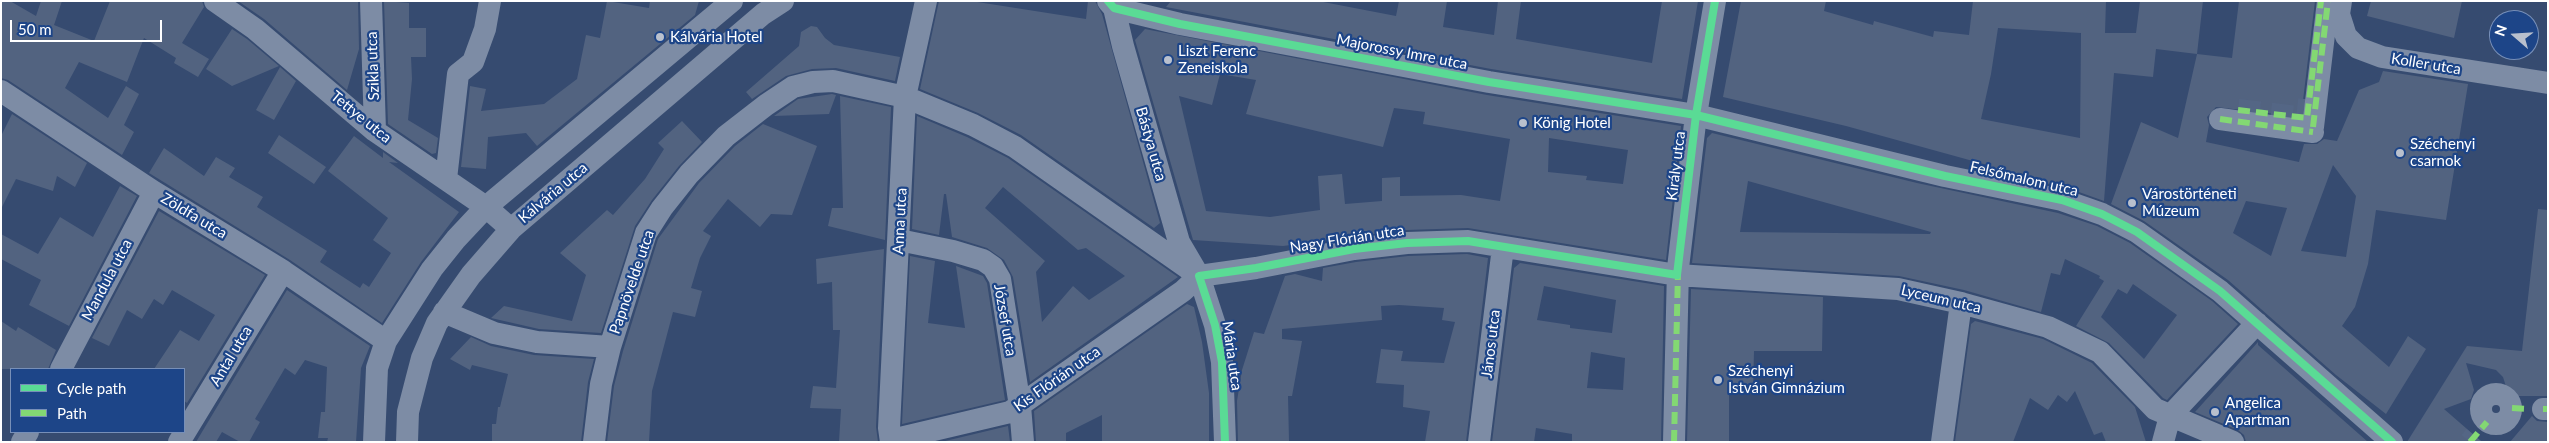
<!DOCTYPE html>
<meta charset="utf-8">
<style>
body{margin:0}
#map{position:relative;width:2549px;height:443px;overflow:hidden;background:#364b70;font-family:Lato,sans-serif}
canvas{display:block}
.frame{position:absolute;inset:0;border:2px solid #fff;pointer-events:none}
.legend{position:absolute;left:10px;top:368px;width:175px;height:65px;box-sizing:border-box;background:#1d4588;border:1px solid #778fb8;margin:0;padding:6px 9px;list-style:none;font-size:15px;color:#fff}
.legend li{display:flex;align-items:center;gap:10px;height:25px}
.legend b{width:25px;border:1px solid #778fb8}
.north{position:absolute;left:2489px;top:10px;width:50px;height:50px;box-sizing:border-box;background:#1d4588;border:1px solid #778fb8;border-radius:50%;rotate:289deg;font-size:14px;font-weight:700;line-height:20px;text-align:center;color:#fff}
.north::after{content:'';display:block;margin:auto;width:18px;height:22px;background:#b9c0cd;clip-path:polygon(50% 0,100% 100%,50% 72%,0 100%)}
.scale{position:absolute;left:10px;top:20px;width:152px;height:22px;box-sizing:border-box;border:2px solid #fff;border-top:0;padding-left:6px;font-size:15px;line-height:18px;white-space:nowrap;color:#fff;-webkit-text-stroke:4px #1d4588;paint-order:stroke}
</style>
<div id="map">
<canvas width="2549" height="443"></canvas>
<div class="frame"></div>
<ul class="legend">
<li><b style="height:6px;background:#5adb95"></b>Cycle path</li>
<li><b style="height:6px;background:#83d873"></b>Path</li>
</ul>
<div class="north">N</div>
<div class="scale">50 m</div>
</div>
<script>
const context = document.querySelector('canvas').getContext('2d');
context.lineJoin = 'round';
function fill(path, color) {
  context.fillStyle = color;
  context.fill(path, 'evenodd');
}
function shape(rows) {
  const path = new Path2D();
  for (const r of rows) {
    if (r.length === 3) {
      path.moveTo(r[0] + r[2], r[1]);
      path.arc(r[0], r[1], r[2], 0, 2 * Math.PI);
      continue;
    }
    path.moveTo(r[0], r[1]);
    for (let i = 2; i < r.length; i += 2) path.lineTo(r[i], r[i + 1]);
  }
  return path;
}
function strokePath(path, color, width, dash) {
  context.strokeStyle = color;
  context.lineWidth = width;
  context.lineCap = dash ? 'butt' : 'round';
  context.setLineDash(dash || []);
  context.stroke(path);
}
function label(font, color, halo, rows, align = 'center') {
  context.font = font + ' Lato,sans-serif';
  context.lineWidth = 4.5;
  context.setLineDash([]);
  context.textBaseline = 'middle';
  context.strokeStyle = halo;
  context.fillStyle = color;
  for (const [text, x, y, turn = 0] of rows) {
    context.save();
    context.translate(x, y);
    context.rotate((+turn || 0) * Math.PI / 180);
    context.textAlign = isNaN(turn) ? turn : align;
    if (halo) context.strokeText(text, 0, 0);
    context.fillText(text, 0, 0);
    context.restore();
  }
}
const building = shape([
 [1,1,10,1,36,16,41,1,62,1,54,25,94,41,110,1,202,1,204,7,182,43,209,59,198,77,174,63,176,58,144,38,127,82,79,62,65,88,108,118,126,86,139,94,124,125,134,132,122,155,8,80,1,78],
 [238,1,358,1,359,49,347,90,264,19],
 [384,1,409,3,409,28,426,28,426,57,411,57,412,79,408,120,438,138,436,153,432,154,388,124],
 [607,1,649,8,650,1,699,1,695,15,537,146,526,133,488,137,486,169,461,167,470,86,486,89,481,111,544,104,577,79,586,35,600,38],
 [939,1,971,1,1086,19,1088,1,1095,1,1102,14,1160,223,1154,228,1021,135,978,113,920,89],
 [1171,1,1318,1,1396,16,1399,1,1447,1,1443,27,1494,35,1498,1,1521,1,1516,39,1652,63,1662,1,1698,1,1682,99,1491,69,1166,7],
 [1741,1,1826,1,1824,11,1873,25,1874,21,1933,37,1934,31,1969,35,1973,1,2106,1,2105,33,2136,33,2140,1,2203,1,2197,54,2156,49,2153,77,2114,73,2104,201,2065,187,1990,172,1991,166,1846,126,1723,97],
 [1998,28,2081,33,2080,138,1981,119,1991,74],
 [2239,1,2315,1,2301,117,2216,107,2207,117,2209,125,2206,142,2299,162,2304,144,2317,144,2324,139,2337,141,2359,90,2379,82,2383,71,2468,84,2446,220,2376,210,2368,264,2355,307,2342,326,2389,367,2408,336,2426,349,2386,414,2336,375,2228,280,2144,221,2111,204,2141,122,2178,138,2197,54,2232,58],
 [2333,165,2356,196,2346,257,2301,251],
 [2246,201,2287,208,2271,256,2233,233],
 [2371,1,2462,1,2454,38,2367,16],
 [811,26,817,27,825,38,834,45,900,57,895,81,836,68,812,69,786,76,752,99,746,92,799,46,801,32],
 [232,29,247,39,279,66,232,86,206,69],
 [1145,29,1487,95,1681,126,1666,260,1468,228,1406,230,1283,246,1193,240,1135,40],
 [1220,74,1256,80,1246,114,1383,147,1394,108,1425,112,1423,124,1510,139,1500,201,1461,195,1400,196,1400,177,1382,178,1382,201,1345,204,1342,174,1318,176,1320,210,1270,217,1206,211,1179,96,1212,105],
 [1549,138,1628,150,1623,184,1586,180,1587,176,1548,172],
 [280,67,296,81,274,120,256,110],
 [832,94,836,95,829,114,774,116,798,99],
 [840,96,891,107,885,240,828,226,832,208,843,208],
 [12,114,87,163,75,187,57,176,53,191,16,179,1,209,1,136],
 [917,116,967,137,1008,158,1178,277,1030,382,1013,277,1004,260,987,248,952,237,946,194,944,194,939,235,912,229],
 [1003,187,1078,250,1086,248,1125,276,1089,300,1073,286,1042,322,1036,272,1045,261,985,208],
 [682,121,702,142,679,166,652,200,635,226,601,333,539,329,491,318,504,306,572,321,586,275,560,253,607,210,613,215,645,179,664,149,658,143],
 [763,124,817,146,792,215,771,214,760,227,728,199,703,231,711,236,700,258,691,288,702,291,695,317,673,312,652,391,649,442,607,442,614,386,623,351,658,239,699,183,735,146],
 [1712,133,1917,183,2058,213,2097,226,2130,243,2212,301,2238,324,2167,400,2163,398,2109,343,2076,326,2104,281,2099,278,2100,276,2065,259,2060,275,2051,273,2041,312,1964,290,1899,276,1692,263,1707,138],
 [1748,181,1931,232,1930,234,1740,232],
 [2133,284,2177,315,2144,359,2101,317,2118,289,2127,294],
 [279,135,326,167,314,184,268,153],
 [354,136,383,158,383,152,398,163,389,162,459,212,421,262,382,323,290,260,149,173,164,148,204,176,216,157,235,168,229,177,263,197,257,207,327,251,320,262,360,288,363,283,369,287,391,253,373,240,388,218,328,171],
 [120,186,137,196,69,326,29,305,41,280,1,259,1,234,38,254,60,217,93,237],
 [2538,209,2548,210,2548,396,2509,396,2503,377,2496,370,2466,363,2474,390,2471,399,2444,409,2482,442,2407,442,2467,346,2522,351],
 [159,211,265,275,187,403,184,401,184,369,154,369,180,330,199,341,215,315,172,290,163,305,154,299,142,319,127,310,109,346,92,338],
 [884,249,876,427,878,442,839,442,841,409,810,408,813,386,836,388,840,330,833,330,832,282,817,284,816,259],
 [1467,254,1488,258,1466,442,1425,442,1430,411,1403,407,1404,385,1376,383,1381,349,1403,351,1401,361,1444,363,1455,322,1442,320,1444,308,1399,305,1381,306,1382,320,1282,329,1282,339,1302,341,1292,396,1288,396,1289,441,1238,442,1237,401,1242,370,1254,332,1264,334,1285,276,1295,274,1322,281,1323,268,1356,262,1408,256],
 [910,256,935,261,928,323,965,328,956,266,983,276,987,283,1005,400,902,424],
 [1520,263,1664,286,1661,442,1572,442,1572,434,1536,428,1534,442,1492,442,1514,268],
 [1544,286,1616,300,1612,333,1570,328,1570,325,1537,320],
 [1591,352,1625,358,1623,390,1587,388],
 [1691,289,1823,297,1822,351,1754,351,1753,394,1729,394,1729,442,1687,442],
 [287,290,370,346,361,368,356,442,327,442,328,438,318,438,321,412,325,412,327,367,305,360,295,375,285,368,255,419,260,422,249,442,240,442,222,432,216,442,196,442],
 [1187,304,1194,307,1202,342,1209,393,1209,442,1102,442,1102,415,1066,433,1066,442,1036,442,1034,411],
 [1,321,16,331,18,327,56,350,48,369,1,369],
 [1975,321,2043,339,2092,363,2135,407,2146,442,2106,442,2102,432,2094,435,2075,391,2067,402,2058,395,2048,410,2030,398,2013,442,1955,442,1971,324],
 [471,337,491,346,534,355,594,359,588,382,581,442,492,442,492,424,496,424,498,407,500,407,508,374,472,365,470,370,450,359],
 [2258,342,2258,345,2368,442,2246,442,2244,435,2238,430,2195,412],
 [2532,416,2537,421,2548,422,2548,442,2510,442],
 [1008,426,1010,442,941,442]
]);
const minorTunnel = shape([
 [2238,110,2307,118,2310,92],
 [2470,442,2475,436]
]);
const minor = shape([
 [215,1,255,29,375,131,486,207,511,229],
 [371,1,375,131],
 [1108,1,1114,8,1180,24,1489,82,1696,115,1945,176,2062,200,2102,214,2137,232,2220,291,2392,442],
 [2341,1,2339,14,2346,36,2358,48,2382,57,2548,83],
 [1114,8,1123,46,1179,242,1199,276,1215,325,1222,362,1225,442],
 [1,91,154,192,283,271,386,341],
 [2220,119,2313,132],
 [2313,127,2328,1],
 [446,179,458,74,473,62,485,29,490,1],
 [899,240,953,251,983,260,993,267,1000,279,1020,406,1023,442],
 [444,312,494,333,537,342,610,347],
 [61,369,154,192],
 [2496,409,15],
 [2543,409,2548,409],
 [22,442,28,432],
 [179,442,283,271],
 [374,442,377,368,386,341,432,269,456,239,486,207,732,1],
 [407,442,408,412,416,381,422,358,437,323,471,275,511,229,763,14,783,1],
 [594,442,601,384,610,347,646,233,662,208,689,174,726,136,766,105,793,87,813,82,833,81,905,97,973,125,1015,147,1199,276,1256,268,1354,249,1407,243,1468,241,1677,275,1898,289,1961,303,2048,327,2100,352,2155,409,2233,442],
 [891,442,889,428,905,97,926,1],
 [897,442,900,438,1010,412,1183,291,1199,276],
 [1479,442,1503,247],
 [1674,442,1678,268,1696,115,1715,1],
 [1942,442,1961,303],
 [2163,442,2170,416,2257,323]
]);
const quiet = shape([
 [1083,2,1083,1],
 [2238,110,2307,118,2321,1],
 [2220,119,2313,132],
 [2313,127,2328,1],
 [2512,408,2530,409],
 [2543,409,2548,409],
 [1674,442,1678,271],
 [2470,442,2487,422]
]);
const cycleway = shape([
 [1108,1,1114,8,1180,24,1489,82,1696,115,1945,176,2062,200,2102,214,2137,232,2220,291,2392,442],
 [1225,442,1222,362,1215,325,1199,276,1256,268,1354,249,1407,243,1468,241,1677,275,1696,115,1715,1]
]);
const markers = [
 [660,37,5,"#b9c0cd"],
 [1168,60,5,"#b9c0cd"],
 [1523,123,5,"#b9c0cd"],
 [2400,153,5,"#b9c0cd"],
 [2132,203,5,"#b9c0cd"],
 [1718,380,5,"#b9c0cd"],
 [2215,412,5,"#b9c0cd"]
];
const poiNames = [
 ["Kálvária Hotel",670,37],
 ["Liszt Ferenc",1178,51],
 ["Zeneiskola",1178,68],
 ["König Hotel",1533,123],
 ["Széchenyi",2410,144],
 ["csarnok",2410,161],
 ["Várostörténeti",2142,194],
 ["Múzeum",2142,211],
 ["Széchenyi",1728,371],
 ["István Gimnázium",1728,388],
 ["Angelica",2225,403],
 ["Apartman",2225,420]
];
const streetNames = [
 ["Majorossy Imre utca",1402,52,11],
 ["Koller utca",2426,64,9],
 ["Szikla utca",373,66,-92],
 ["Tettye utca",361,117,39],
 ["Bástya utca",1151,144,74],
 ["Király utca",1676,166,-83],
 ["Felsőmalom utca",2024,179,13],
 ["Kálvária utca",553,193,-40],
 ["Zöldfa utca",194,216,31],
 ["Anna utca",900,221,-87],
 ["Nagy Flórián utca",1347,239,-9],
 ["Mandula utca",107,280,-62],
 ["Papnövelde utca",632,282,-71],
 ["Lyceum utca",1941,299,13],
 ["József utca",1005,320,80],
 ["János utca",1491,344,-83],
 ["Antal utca",231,356,-59],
 ["Mária utca",1232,356,82],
 ["Kis Flórián utca",1057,379,-35]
];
fill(building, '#526380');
strokePath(minorTunnel, '#546685', 22, [22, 11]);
strokePath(minor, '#7d8ca5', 22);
strokePath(quiet, '#83d873', 6, [12, 6]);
strokePath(cycleway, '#5adb95', 8);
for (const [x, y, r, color] of markers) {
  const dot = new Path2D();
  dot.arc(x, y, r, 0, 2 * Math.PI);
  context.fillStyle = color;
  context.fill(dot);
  strokePath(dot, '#1d4588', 2);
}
label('15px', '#fff', '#1d4588', poiNames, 'left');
label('15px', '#fff', '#1d4588', streetNames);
</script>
